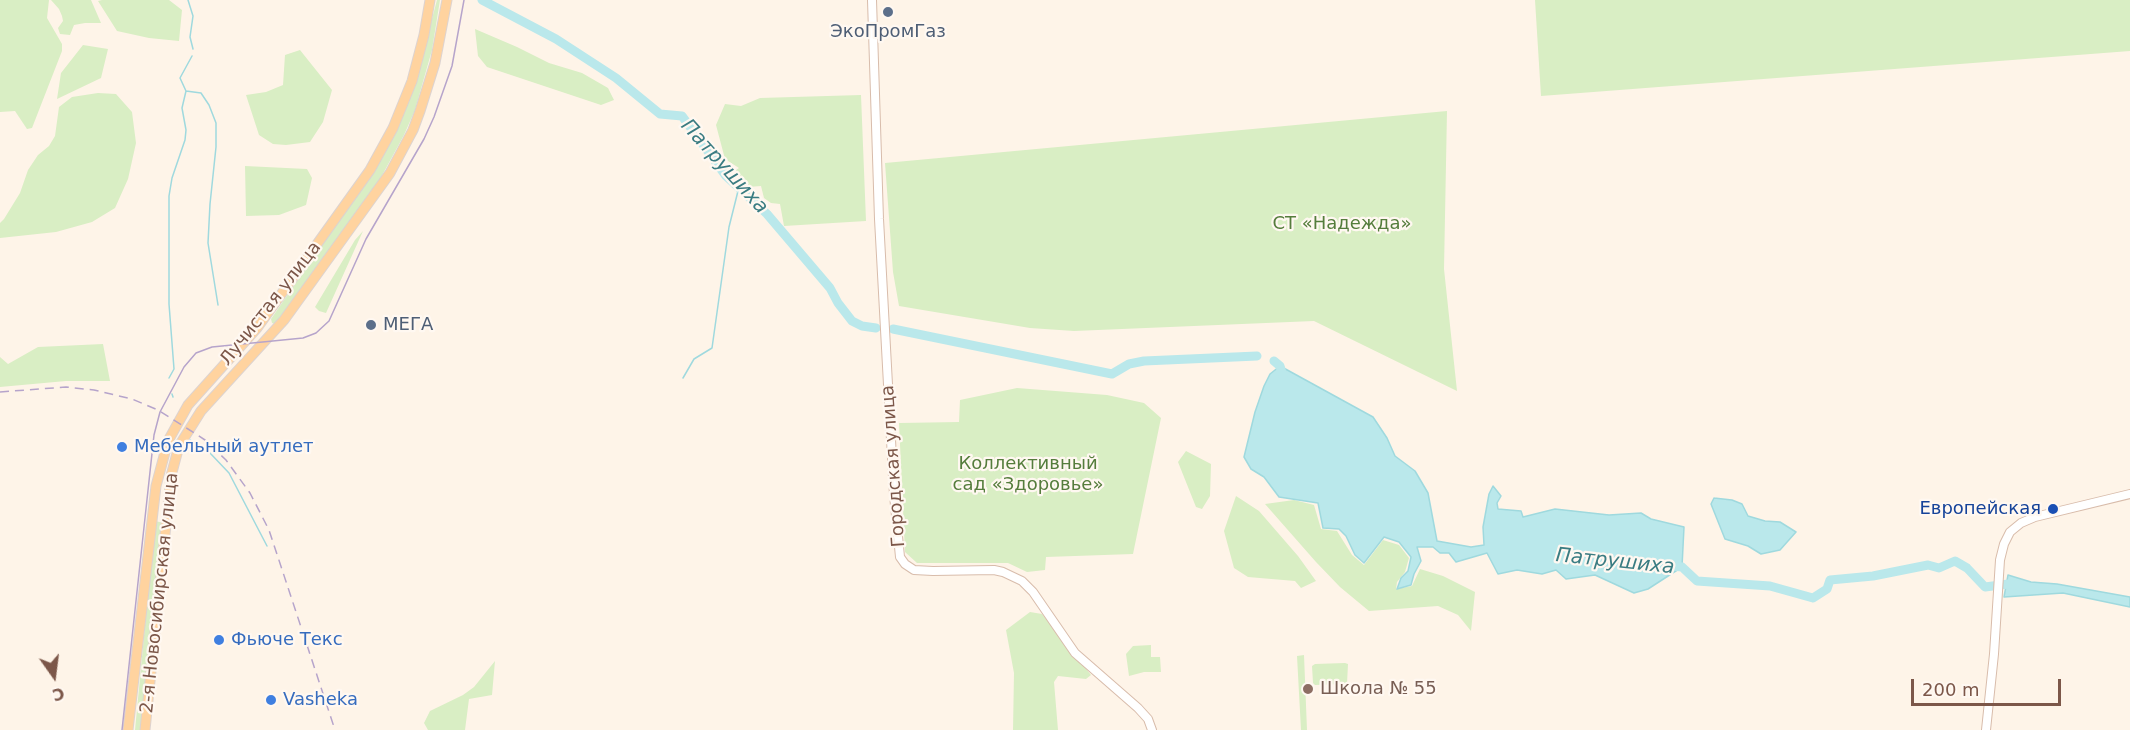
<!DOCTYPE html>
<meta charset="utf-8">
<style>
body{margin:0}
#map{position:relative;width:2130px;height:730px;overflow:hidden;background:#fef4e8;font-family:"DejaVu Sans",sans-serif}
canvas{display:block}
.north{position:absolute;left:24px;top:646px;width:60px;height:60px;-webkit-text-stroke:4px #fff8f1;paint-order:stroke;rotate:166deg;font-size:16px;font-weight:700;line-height:24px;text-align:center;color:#7c5749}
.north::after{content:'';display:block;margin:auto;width:21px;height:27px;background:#7c5749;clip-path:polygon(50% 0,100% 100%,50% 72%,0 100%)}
.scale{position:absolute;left:1911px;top:679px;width:150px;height:27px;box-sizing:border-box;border:3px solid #7c5749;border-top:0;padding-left:8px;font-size:18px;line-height:21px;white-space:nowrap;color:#7c5749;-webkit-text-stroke:4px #fff8f1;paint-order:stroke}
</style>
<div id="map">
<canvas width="2130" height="730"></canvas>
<div class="north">С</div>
<div class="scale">200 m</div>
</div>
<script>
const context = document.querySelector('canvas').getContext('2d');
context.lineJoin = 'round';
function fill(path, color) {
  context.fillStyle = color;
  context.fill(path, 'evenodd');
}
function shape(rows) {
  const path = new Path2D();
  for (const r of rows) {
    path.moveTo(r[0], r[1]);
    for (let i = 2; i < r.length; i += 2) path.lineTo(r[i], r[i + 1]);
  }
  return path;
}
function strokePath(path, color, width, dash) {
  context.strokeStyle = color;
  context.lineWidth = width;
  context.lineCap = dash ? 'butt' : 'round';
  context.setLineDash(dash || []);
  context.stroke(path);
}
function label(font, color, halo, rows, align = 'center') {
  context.font = font + ' "DejaVu Sans",sans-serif';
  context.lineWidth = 4.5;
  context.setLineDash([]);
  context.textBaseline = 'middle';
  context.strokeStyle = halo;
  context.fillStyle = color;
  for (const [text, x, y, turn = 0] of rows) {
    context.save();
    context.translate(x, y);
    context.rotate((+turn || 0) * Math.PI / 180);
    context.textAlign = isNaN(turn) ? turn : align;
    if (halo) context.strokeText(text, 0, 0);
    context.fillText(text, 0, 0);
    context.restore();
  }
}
const green = shape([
 [0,0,49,0,47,18,62,44,62,51,32,128,27,129,15,111,0,112],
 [51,0,91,0,101,23,85,23,74,25,70,35,60,34,58,28,63,21,62,16,59,9],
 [102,0,169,0,182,10,179,41,149,38,117,31,98,1],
 [437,0,440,0,432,50,415,110,404,135,379,181,362,205,275,324,272,323,271,319,374,168,390,142,414,86],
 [1535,0,2130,0,2130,51,1541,96],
 [475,29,517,47,549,63,582,73,608,88,614,100,601,105,487,67,478,56],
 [83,45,108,49,101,78,57,99,61,73],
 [300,50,332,90,323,122,310,142,286,145,273,144,259,135,246,95,266,92,283,85,285,55],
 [98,93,116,94,132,112,136,143,128,179,115,208,92,222,56,232,0,238,0,223,4,219,20,193,28,170,38,155,49,146,55,136,59,107,72,97],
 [861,95,866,221,784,226,780,204,771,203,764,198,761,186,748,187,738,176,736,170,739,168,725,159,716,125,725,104,741,106,760,98],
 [1447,111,1444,269,1457,391,1314,321,1074,331,1030,328,899,306,893,272,885,163],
 [245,166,307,169,312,178,306,205,279,215,246,216],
 [363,231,326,313,319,311,315,307,355,240],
 [103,344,110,381,66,381,0,387,0,357,8,364,38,347],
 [1017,388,1107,395,1144,403,1161,418,1133,554,1046,557,1045,570,1027,572,1008,563,917,563,905,552,899,423,959,422,960,400],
 [1186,451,1211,464,1210,496,1202,509,1196,507,1178,462],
 [1236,496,1259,511,1298,556,1316,581,1301,588,1295,581,1248,577,1234,568,1224,531],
 [1294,500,1314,505,1321,529,1337,531,1352,555,1364,565,1383,540,1399,545,1409,558,1405,572,1397,582,1396,589,1412,586,1420,569,1443,576,1475,592,1471,631,1458,615,1438,606,1369,611,1340,587,1316,562,1265,504],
 [155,521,164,523,142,730,135,730],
 [1030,612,1042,614,1091,675,1086,679,1058,676,1054,682,1058,730,1013,730,1014,673,1006,630],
 [1151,645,1151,657,1160,657,1161,672,1144,672,1129,676,1126,654,1133,646],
 [1304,655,1307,730,1301,730,1297,656],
 [495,661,492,695,469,699,465,730,428,730,424,723,430,711,463,695,474,687],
 [1345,663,1348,664,1347,684,1315,685,1313,683,1312,666,1315,664]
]);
const water = shape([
 [1280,366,1373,417,1387,438,1395,456,1415,471,1428,493,1437,541,1471,547,1484,545,1483,527,1489,494,1493,486,1501,496,1497,503,1498,509,1521,511,1523,517,1555,509,1609,515,1641,513,1651,519,1684,527,1682,567,1648,589,1634,593,1595,575,1566,579,1556,570,1542,574,1517,570,1498,574,1487,553,1456,562,1449,553,1440,553,1433,547,1417,547,1421,561,1414,574,1411,585,1397,589,1401,578,1408,571,1411,557,1399,542,1384,537,1364,563,1355,555,1346,536,1339,529,1323,528,1318,503,1279,497,1264,477,1251,469,1244,457,1255,412,1264,386,1270,374,1280,366],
 [1714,498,1732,500,1742,504,1748,516,1765,521,1780,522,1796,532,1780,550,1761,554,1748,546,1725,539,1711,504,1714,498],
 [2008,575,2031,582,2057,584,2130,597,2130,607,2063,593,2004,597,2008,575]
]);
const stream = shape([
 [188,0,193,16,190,37,193,49],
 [192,56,180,78,186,91,201,93,209,105,216,123,216,147,210,204,208,243,218,305],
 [169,378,174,369,169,304,169,196,172,178,185,140,186,130,182,108,186,91],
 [683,378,694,359,712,348,729,227,739,187],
 [172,394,173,397],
 [190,440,210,453,229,473,267,546]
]);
const river = shape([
 [482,0,556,39,616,78,660,114,682,116,726,176,767,214,830,288,838,303,852,321,862,326,876,328],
 [893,329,1112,374,1129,364,1144,361,1257,356],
 [1274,361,1280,366,1283,376],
 [1672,566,1682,567,1697,581,1770,586,1813,598,1827,589,1830,580,1873,576,1928,565,1939,568,1955,561,1967,568,1985,587,2008,584,2018,585]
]);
const secondary = shape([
 [872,0,879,219,894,495,900,557,905,564,914,570,933,571,994,570,1003,572,1022,581,1033,592,1075,653,1138,708,1148,719,1152,730],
 [1986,730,1994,654,2000,560,2004,544,2010,532,2021,523,2035,517,2130,494]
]);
const primary = shape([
 [128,730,156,486,168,441,188,405,257,328,370,170,393,128,412,81,424,35,430,0],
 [145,730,171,476,179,446,201,411,284,320,390,173,413,130,420,111,435,63,447,0]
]);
const tram = shape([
 [122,730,154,435,160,412,184,367,196,353,212,347,303,338,316,333,329,321,366,239,424,139,434,117,452,66,464,0]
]);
const rail = shape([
 [0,392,66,387,94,390,132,399,158,410,188,429,205,440,226,460,250,493,269,530,335,730]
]);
const markers = [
 [888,12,6,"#5c6f8a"],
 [371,325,6,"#5c6f8a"],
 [122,447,6,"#3f7fe0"],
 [2053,509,6,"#1a4fb4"],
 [219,640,6,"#3f7fe0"],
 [1308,689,6,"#8d6e63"],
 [271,700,6,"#3f7fe0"]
];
const serviceNames = [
 ["ЭкоПромГаз",888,32],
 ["МЕГА",383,325,"left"]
];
const parkNames = [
 ["СТ «Надежда»",1342,224],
 ["Коллективный",1028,464],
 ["сад «Здоровье»",1028,485]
];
const streetNames = [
 ["Лучистая улица",271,304,-52],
 ["Городская улица",894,466,-94],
 ["2-я Новосибирская улица",160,593,-84]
];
const shopNames = [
 ["Мебельный аутлет",134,447],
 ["Фьюче Текс",231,640],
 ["Vasheka",283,700]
];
const transitNames = [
 ["Европейская",2041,509]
];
const educationNames = [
 ["Школа № 55",1320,689]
];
const waterNames = [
 ["Патрушиха",724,167,48],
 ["Патрушиха",1615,562,6]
];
fill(green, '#d9eec4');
fill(water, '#bae8eb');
strokePath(water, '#9fd9de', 1.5);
strokePath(stream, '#9fd9de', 1.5);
strokePath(river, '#bae8eb', 9);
strokePath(secondary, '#d8bcab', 10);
strokePath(primary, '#ddd3d0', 11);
strokePath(secondary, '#fff', 8);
strokePath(primary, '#ffd39f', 9);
strokePath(tram, '#b6a4cb', 1.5);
strokePath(rail, '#b6a4cb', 1.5, [9, 6]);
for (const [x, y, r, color] of markers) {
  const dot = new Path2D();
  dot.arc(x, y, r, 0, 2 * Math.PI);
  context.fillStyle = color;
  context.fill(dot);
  strokePath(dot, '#fff8f1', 2);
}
label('18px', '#4e5e75', '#fff8f1', serviceNames);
label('18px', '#557d3c', '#fff8f1', parkNames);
label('18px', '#7c5749', '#fff8f1', streetNames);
label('18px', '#366cbe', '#fff8f1', shopNames, 'left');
label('18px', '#164399', '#fff8f1', transitNames, 'right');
label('18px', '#785e54', '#fff8f1', educationNames, 'left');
label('italic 20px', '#3a7c82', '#fff8f1', waterNames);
</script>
